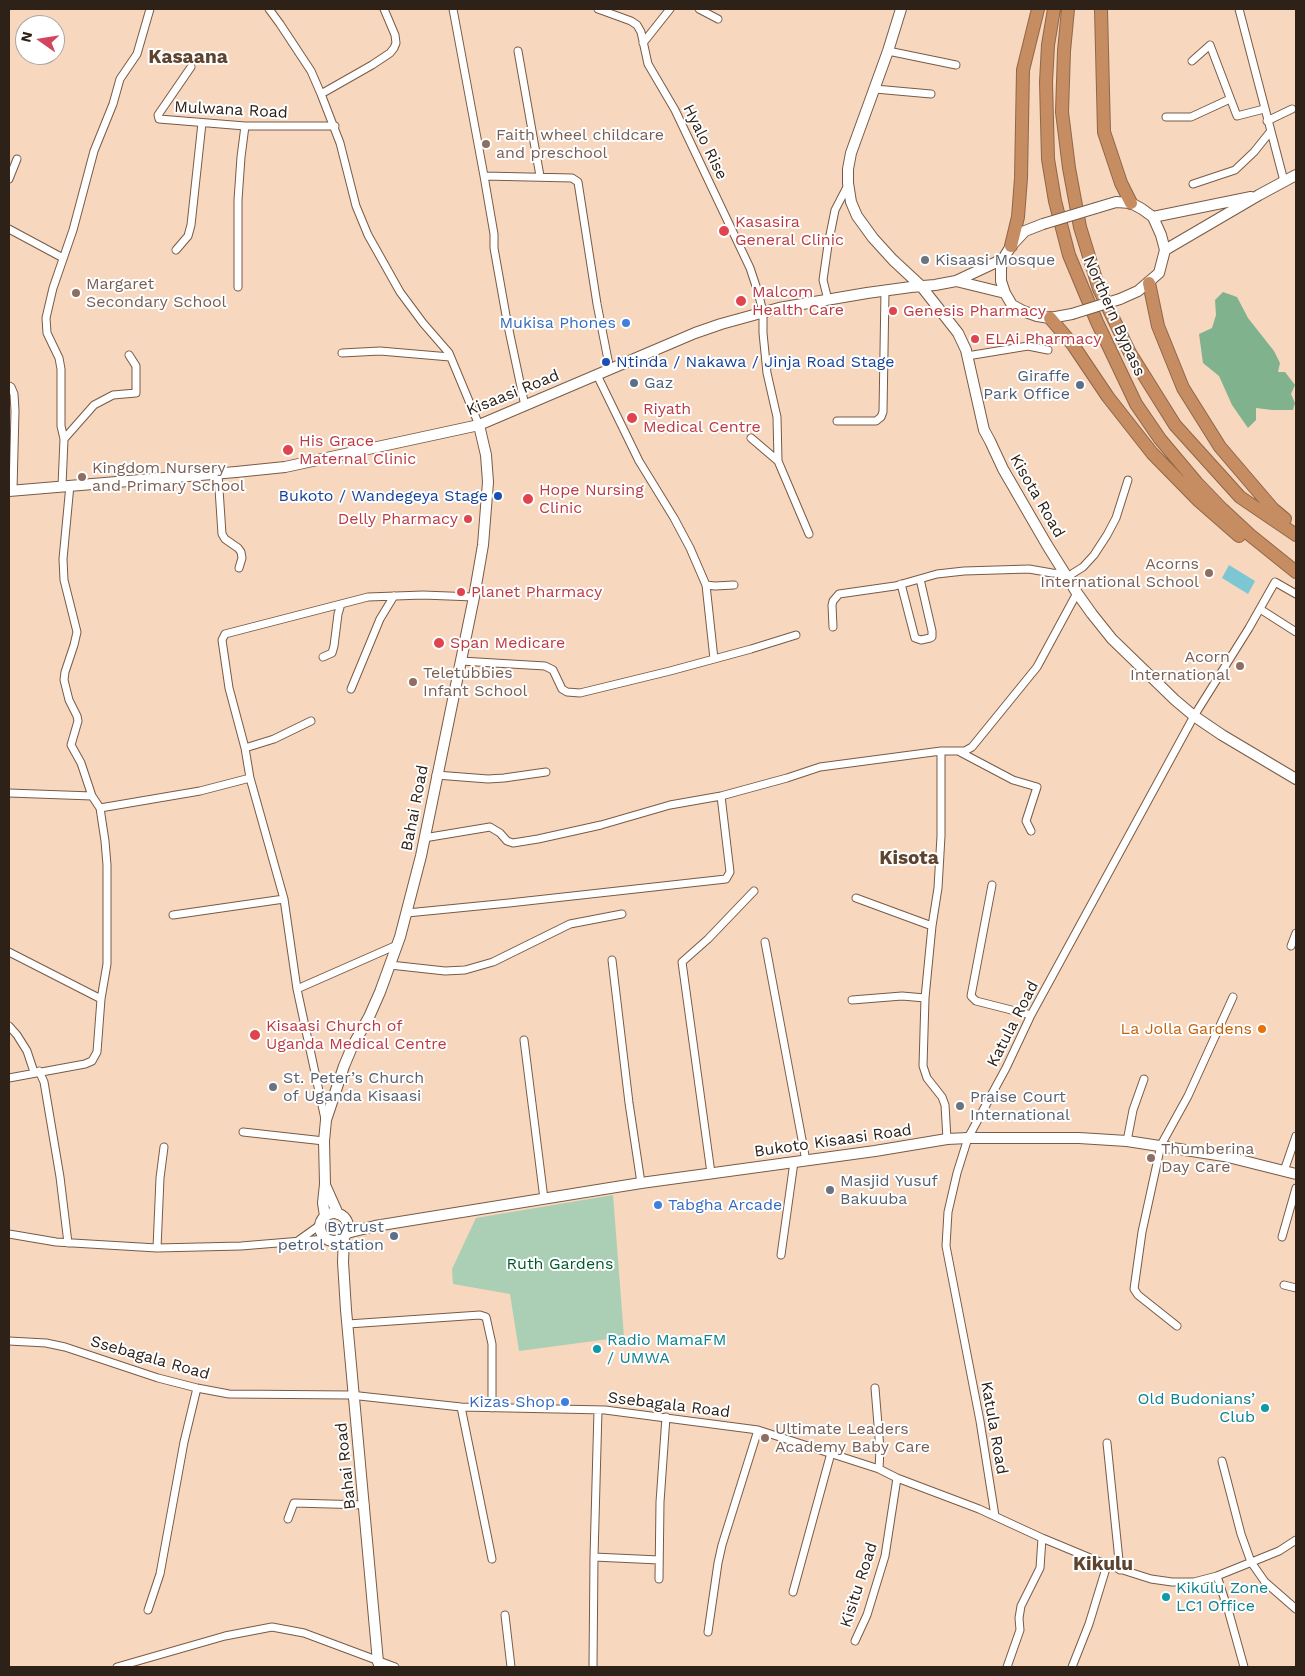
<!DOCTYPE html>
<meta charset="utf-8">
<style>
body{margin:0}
#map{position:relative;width:1305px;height:1676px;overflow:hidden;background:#f8d7bf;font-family:"Work Sans",sans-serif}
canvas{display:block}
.frame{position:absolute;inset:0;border:10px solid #2d2118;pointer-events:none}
.north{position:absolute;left:15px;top:15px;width:50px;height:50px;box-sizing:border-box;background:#fff;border:1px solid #aba6a3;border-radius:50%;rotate:283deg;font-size:14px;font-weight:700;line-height:20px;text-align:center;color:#2d2118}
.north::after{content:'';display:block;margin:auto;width:18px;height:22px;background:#d4445e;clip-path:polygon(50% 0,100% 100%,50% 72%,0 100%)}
</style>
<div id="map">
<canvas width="1305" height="1676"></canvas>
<div class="frame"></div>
<div class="north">N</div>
</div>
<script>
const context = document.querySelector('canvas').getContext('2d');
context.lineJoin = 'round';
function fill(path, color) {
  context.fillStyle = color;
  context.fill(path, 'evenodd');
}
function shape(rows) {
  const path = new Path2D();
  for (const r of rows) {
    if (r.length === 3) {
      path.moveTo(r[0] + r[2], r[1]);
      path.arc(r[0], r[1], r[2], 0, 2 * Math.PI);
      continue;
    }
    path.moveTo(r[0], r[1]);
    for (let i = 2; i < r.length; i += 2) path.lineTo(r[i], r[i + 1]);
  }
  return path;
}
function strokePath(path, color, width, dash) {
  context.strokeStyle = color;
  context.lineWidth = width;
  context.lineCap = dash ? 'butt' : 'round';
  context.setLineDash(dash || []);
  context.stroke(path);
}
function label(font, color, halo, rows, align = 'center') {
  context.font = font + ' "Work Sans",sans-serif';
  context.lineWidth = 4;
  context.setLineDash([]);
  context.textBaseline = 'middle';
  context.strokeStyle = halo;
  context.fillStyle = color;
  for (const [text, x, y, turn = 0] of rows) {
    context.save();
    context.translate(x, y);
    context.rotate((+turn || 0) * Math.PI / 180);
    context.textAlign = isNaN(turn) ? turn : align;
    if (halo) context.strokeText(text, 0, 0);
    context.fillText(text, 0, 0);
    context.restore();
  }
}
const green = shape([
 [613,1195,624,1337,519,1351,510,1294,453,1284,452,1269,476,1218]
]);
const forest = shape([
 [1223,292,1237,297,1248,318,1274,351,1280,363,1278,372,1285,372,1295,385,1291,394,1295,403,1293,410,1272,410,1256,408,1256,420,1248,428,1232,405,1219,376,1203,363,1199,334,1212,328,1216,315,1215,300]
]);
const water = shape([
 [1229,565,1255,581,1248,594,1222,578]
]);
const street = shape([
 [269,9,280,24,311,71,321,94,340,143,356,206,368,235,400,292,423,323,449,353,479,425],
 [453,9,484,176,494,234,494,248,507,321,525,406],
 [598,9,631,21,637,25,641,32,648,64,675,110,750,268,758,292,763,312,763,333,767,373,777,417,778,461,809,534],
 [699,9,718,19],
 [1239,9,1284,181],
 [643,43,670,9],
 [518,51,540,176],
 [888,51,956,65],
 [1192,61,1210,45,1237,116,1264,109],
 [191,67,158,115,159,119,245,126,335,126],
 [875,89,931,94],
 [321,94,372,65,390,53,394,48,396,43,395,35,384,9],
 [1166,117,1191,117,1230,99],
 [1267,121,1292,109],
 [484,176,572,178,578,182,597,304,610,370],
 [9,179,17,159],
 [1193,184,1235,170,1254,152,1270,132],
 [9,229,63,258],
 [176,250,188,236,191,225,202,123],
 [238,287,238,200,241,157,245,126],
 [828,300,823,280,828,245,835,210,848,185],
 [342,353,380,351,450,357],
 [967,356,1028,346,1048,350],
 [597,375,639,461,674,518,690,548,706,585,715,586,734,585],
 [9,386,11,387,14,394,15,411,13,490],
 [837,421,876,421,881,417,883,412,885,291],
 [751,438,778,461],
 [64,439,94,405,113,395,136,393,136,366,129,355],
 [218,474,222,534,225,539,238,548,241,552,242,558,239,568],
 [70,485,63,559,64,580,77,632,74,645,65,672,64,680,69,700,77,716,78,721,71,745,81,763,92,796,100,808,200,791,250,778],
 [62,486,64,439,61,426,61,369,59,358,47,333,46,318,53,288,73,230,94,151,113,104,120,79,137,54,150,9],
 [1067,577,1083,567,1094,555,1107,535,1116,518,1128,480],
 [901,584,915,638,921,640,930,638,932,637,932,631,920,579],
 [706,585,714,659],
 [1260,609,1296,632],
 [833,627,832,605,833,601,839,594,895,586,937,574,964,571,1029,569,1052,573,1065,574],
 [323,657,332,653,334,646,338,614,341,604],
 [461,661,545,666,553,670,562,689,567,692,580,693,670,671,751,649,796,635],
 [351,689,380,619,394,596],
 [245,748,274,739,311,721],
 [941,751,941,836,938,888,932,926,925,998,923,1066,927,1078,942,1097,945,1105,947,1139],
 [960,752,1013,780,1037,787,1026,821,1031,831],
 [436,775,488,779,504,778,546,772],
 [9,793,92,796],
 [424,838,490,827,500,833,507,841,513,843,538,839,601,825,670,805,721,796,787,778,820,767,941,751,965,751,972,747,1037,667,1077,593],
 [992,885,971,996,976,1001,1031,1015],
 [856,898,932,926],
 [407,913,509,903,726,879,730,872,721,796],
 [173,915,284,899],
 [765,942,806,1161],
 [1291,946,1296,933],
 [9,952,101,999],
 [612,960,629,1103,641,1183],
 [390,965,445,971,465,970,493,962,570,924,622,914],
 [297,989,397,945],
 [852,1000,902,996,925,998],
 [9,1026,17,1035,27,1051,34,1072],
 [524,1040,544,1199],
 [39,1071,44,1082,60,1177,68,1243],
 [9,1078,85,1064,92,1061,97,1052,101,999,107,964,107,865,105,841,100,808],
 [325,1119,297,989,284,899,250,778,245,748,229,688,222,640,225,634,368,597,423,595,474,597],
 [243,1132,324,1141],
 [1127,1141,1133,1110,1144,1079],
 [1284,1171,1296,1136],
 [711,1173,682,962,708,939,754,891],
 [9,1234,56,1242,157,1248,241,1246,326,1239],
 [1282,1237,1296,1188],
 [299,1240,320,1225],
 [157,1248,160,1178,164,1147],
 [781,1255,794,1162],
 [1284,1285,1296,1288],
 [348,1324,480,1315,486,1317,492,1344,492,1408],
 [1177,1326,1138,1295,1134,1289,1142,1232,1161,1145,1188,1096,1233,997],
 [9,1341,46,1343,65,1347,158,1378,197,1388,229,1394,350,1395,461,1407,605,1410,758,1430,879,1469,897,1478,979,1509,1042,1538,1107,1565,1151,1579,1172,1582,1194,1582,1217,1576,1279,1551,1296,1540],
 [875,1388,880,1449,879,1469],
 [461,1407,492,1559],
 [1107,1443,1120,1570],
 [1222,1461,1241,1534,1251,1562,1265,1582,1296,1609],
 [995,1516,980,1421,946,1246,948,1212,957,1173,968,1138,1006,1068,1031,1015,1194,716,1249,628,1275,582,1296,594],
 [288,1519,294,1503,365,1505],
 [594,1557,659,1560],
 [1217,1576,1229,1613,1244,1667],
 [659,1579,660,1502,666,1417],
 [793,1592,831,1453],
 [148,1610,160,1574,184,1442,197,1388],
 [505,1615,511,1667],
 [708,1632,718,1563,722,1545,758,1430],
 [855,1641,867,1615,885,1556,897,1478],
 [117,1667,225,1636,272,1627,304,1633,395,1667],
 [593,1667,594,1557,598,1410],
 [1007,1667,1020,1630,1019,1618,1021,1606,1040,1568,1042,1538],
 [1072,1667,1089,1624,1107,1565]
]);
const secondary = shape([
 [901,9,888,51,851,153,848,169,848,183,851,202,857,216,873,238,893,260,921,286,958,333,966,350,984,430,990,441,1003,469,1047,545,1077,593,1092,614,1112,639,1175,700,1194,716,1222,735,1296,779],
 [1096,208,1116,202,1131,203,1142,209,1153,217,1161,235,1165,250,1159,273,1138,291,1120,299],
 [1153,217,1251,197],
 [1043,224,1025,231,1011,246,1003,259,1001,268,1001,281,1005,293,1012,305,1023,311,1037,316,1050,318,1072,314],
 [1165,250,1259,195,1296,175],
 [956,281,1005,293],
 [9,491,236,472,285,467,479,425,695,333,721,324,779,308,867,293,911,287,935,285,956,281,1003,259],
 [325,1185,338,1214],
 [334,1227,14],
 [325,1216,323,1203,325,1184,324,1141,326,1120,344,1066,352,1047,369,1017,380,992,400,937,421,856,474,597,483,545,488,482,486,455,479,425],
 [347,1233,375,1226,641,1183,875,1151,947,1139,968,1138,1079,1138,1127,1141,1224,1156,1296,1174],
 [344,1237,343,1262,346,1310,378,1662,380,1667]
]);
const highway = shape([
 [1054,9,1048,45,1046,82,1048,159,1055,201,1069,255,1097,322,1136,404,1160,439,1197,483,1222,509,1250,535,1296,572],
 [1068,9,1064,51,1062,112,1069,168,1080,227,1099,289,1130,353,1175,425,1240,497,1296,535],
 [1101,9,1104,132,1121,183,1131,203],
 [1011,246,1018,217,1021,178,1023,70,1038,9],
 [1149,283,1158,326,1183,388,1220,447,1273,509,1285,519],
 [1050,318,1073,345,1108,397,1152,453,1199,501,1239,536]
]);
const secondaryBridge = shape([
 [1043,224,1096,208],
 [1072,314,1120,299]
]);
const markers = [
 [486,144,5,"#8d6e63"],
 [724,231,6,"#e0444e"],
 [925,260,5,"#6b7280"],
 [76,293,5,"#8d6e63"],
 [741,301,6,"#e0444e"],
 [893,311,5,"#e0444e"],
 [626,323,5,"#3f7fe0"],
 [975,339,5,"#e0444e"],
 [606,362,5,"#1a4fb4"],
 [634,383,5,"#5c6f8a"],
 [1080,385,5,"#5c6f8a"],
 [632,418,6,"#e0444e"],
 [288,450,6,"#e0444e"],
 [82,477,5,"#8d6e63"],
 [498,496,5,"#1a4fb4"],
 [528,499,6,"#e0444e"],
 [468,519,5,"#e0444e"],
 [1209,573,5,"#8d6e63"],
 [461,592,5,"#e0444e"],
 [439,643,6,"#e0444e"],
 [1240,666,5,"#8d6e63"],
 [413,682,5,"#8d6e63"],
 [1262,1029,5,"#e8710a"],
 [255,1035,6,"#e0444e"],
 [273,1087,5,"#6b7280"],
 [960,1106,5,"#6b7280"],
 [1151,1158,5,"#8d6e63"],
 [830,1190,5,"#6b7280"],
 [658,1205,5,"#3f7fe0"],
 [394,1236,5,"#5c6f8a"],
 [597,1349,5,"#0f9aa8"],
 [565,1402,5,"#3f7fe0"],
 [1265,1408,5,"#0f9aa8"],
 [765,1438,5,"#8d6e63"],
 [1166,1597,5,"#0f9aa8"]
];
const streetNames = [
 ["Mulwana Road",231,110,3],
 ["Hyalo Rise",705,142,64],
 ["Northern Bypass",1114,316,66],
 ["Kisaasi Road",513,393,-22],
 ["Kisota Road",1037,496,60],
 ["Bahai Road",415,808,-79],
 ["Katula Road",1013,1024,-63],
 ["Bukoto Kisaasi Road",833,1141,-8],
 ["Ssebagala Road",150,1358,16],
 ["Ssebagala Road",669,1405,7],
 ["Katula Road",994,1428,80],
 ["Bahai Road",346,1466,-96],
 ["Kisitu Road",859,1585,-72]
];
const educationNames = [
 ["Faith wheel childcare",496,135],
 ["and preschool",496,153],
 ["Margaret",86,284],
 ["Secondary School",86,302],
 ["Kingdom Nursery",92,468],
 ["and Primary School",92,486],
 ["Acorns",1199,564,"right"],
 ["International School",1199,582,"right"],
 ["Acorn",1230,657,"right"],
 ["International",1230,675,"right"],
 ["Teletubbies",423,673],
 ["Infant School",423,691],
 ["Thumberina",1161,1149],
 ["Day Care",1161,1167],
 ["Ultimate Leaders",775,1429],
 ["Academy Baby Care",775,1447]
];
const healthNames = [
 ["Kasasira",735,222],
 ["General Clinic",735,240],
 ["Malcom",752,292],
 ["Health Care",752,310],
 ["Genesis Pharmacy",903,311],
 ["ELAi Pharmacy",985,339],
 ["Riyath",643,409],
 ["Medical Centre",643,427],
 ["His Grace",299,441],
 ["Maternal Clinic",299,459],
 ["Hope Nursing",539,490],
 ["Clinic",539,508],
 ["Delly Pharmacy",458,519,"right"],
 ["Planet Pharmacy",471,592],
 ["Span Medicare",450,643],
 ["Kisaasi Church of",266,1026],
 ["Uganda Medical Centre",266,1044]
];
const worshipNames = [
 ["Kisaasi Mosque",935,260],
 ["St. Peter’s Church",283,1078],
 ["of Uganda Kisaasi",283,1096],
 ["Praise Court",970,1097],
 ["International",970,1115],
 ["Masjid Yusuf",840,1181],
 ["Bakuuba",840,1199]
];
const shopNames = [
 ["Mukisa Phones",616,323],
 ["Tabgha Arcade",668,1205,"left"],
 ["Kizas Shop",555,1402]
];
const transitNames = [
 ["Ntinda / Nakawa / Jinja Road Stage",616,362],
 ["Bukoto / Wandegeya Stage",488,496,"right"]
];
const serviceNames = [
 ["Giraffe",1070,376],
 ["Park Office",1070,394],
 ["Gaz",644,383,"left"],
 ["Bytrust",384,1227],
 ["petrol station",384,1245]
];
const foodNames = [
 ["La Jolla Gardens",1252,1029]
];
const parkNames = [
 ["Ruth Gardens",560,1264]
];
const cultureNames = [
 ["Radio MamaFM",607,1340],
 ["/ UMWA",607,1358],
 ["Old Budonians’",1255,1399,"right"],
 ["Club",1255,1417,"right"],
 ["Kikulu Zone",1176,1588],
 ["LC1 Office",1176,1606]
];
const quarterNames = [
 ["Kasaana",188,57],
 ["Kisota",909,858],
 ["Kikulu",1103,1564]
];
fill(green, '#abcfb4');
fill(forest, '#80b28e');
fill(water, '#7dc6d4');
strokePath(street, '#785b46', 9);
strokePath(secondary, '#785b46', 12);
strokePath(highway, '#906748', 14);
strokePath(street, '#fff', 7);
strokePath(secondary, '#fff', 10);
strokePath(highway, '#c68c62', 12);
strokePath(secondaryBridge, '#785b46', 12, []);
strokePath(secondaryBridge, '#fff', 10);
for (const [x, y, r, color] of markers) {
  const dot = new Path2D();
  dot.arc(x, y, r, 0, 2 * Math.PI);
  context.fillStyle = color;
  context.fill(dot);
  strokePath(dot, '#fff', 2);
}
label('16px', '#2d2118', '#fff', streetNames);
label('16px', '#785e54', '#fff', educationNames, 'left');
label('16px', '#be3a42', '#fff', healthNames, 'left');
label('16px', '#5b616d', '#fff', worshipNames, 'left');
label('16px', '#366cbe', '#fff', shopNames, 'right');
label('16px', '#164399', '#fff', transitNames, 'left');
label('16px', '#4e5e75', '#fff', serviceNames, 'right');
label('16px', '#c56008', '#fff', foodNames, 'right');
label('16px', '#00592c', '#fff', parkNames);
label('16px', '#0d838f', '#fff', cultureNames, 'left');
label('bold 19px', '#5e432f', '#fff', quarterNames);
</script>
